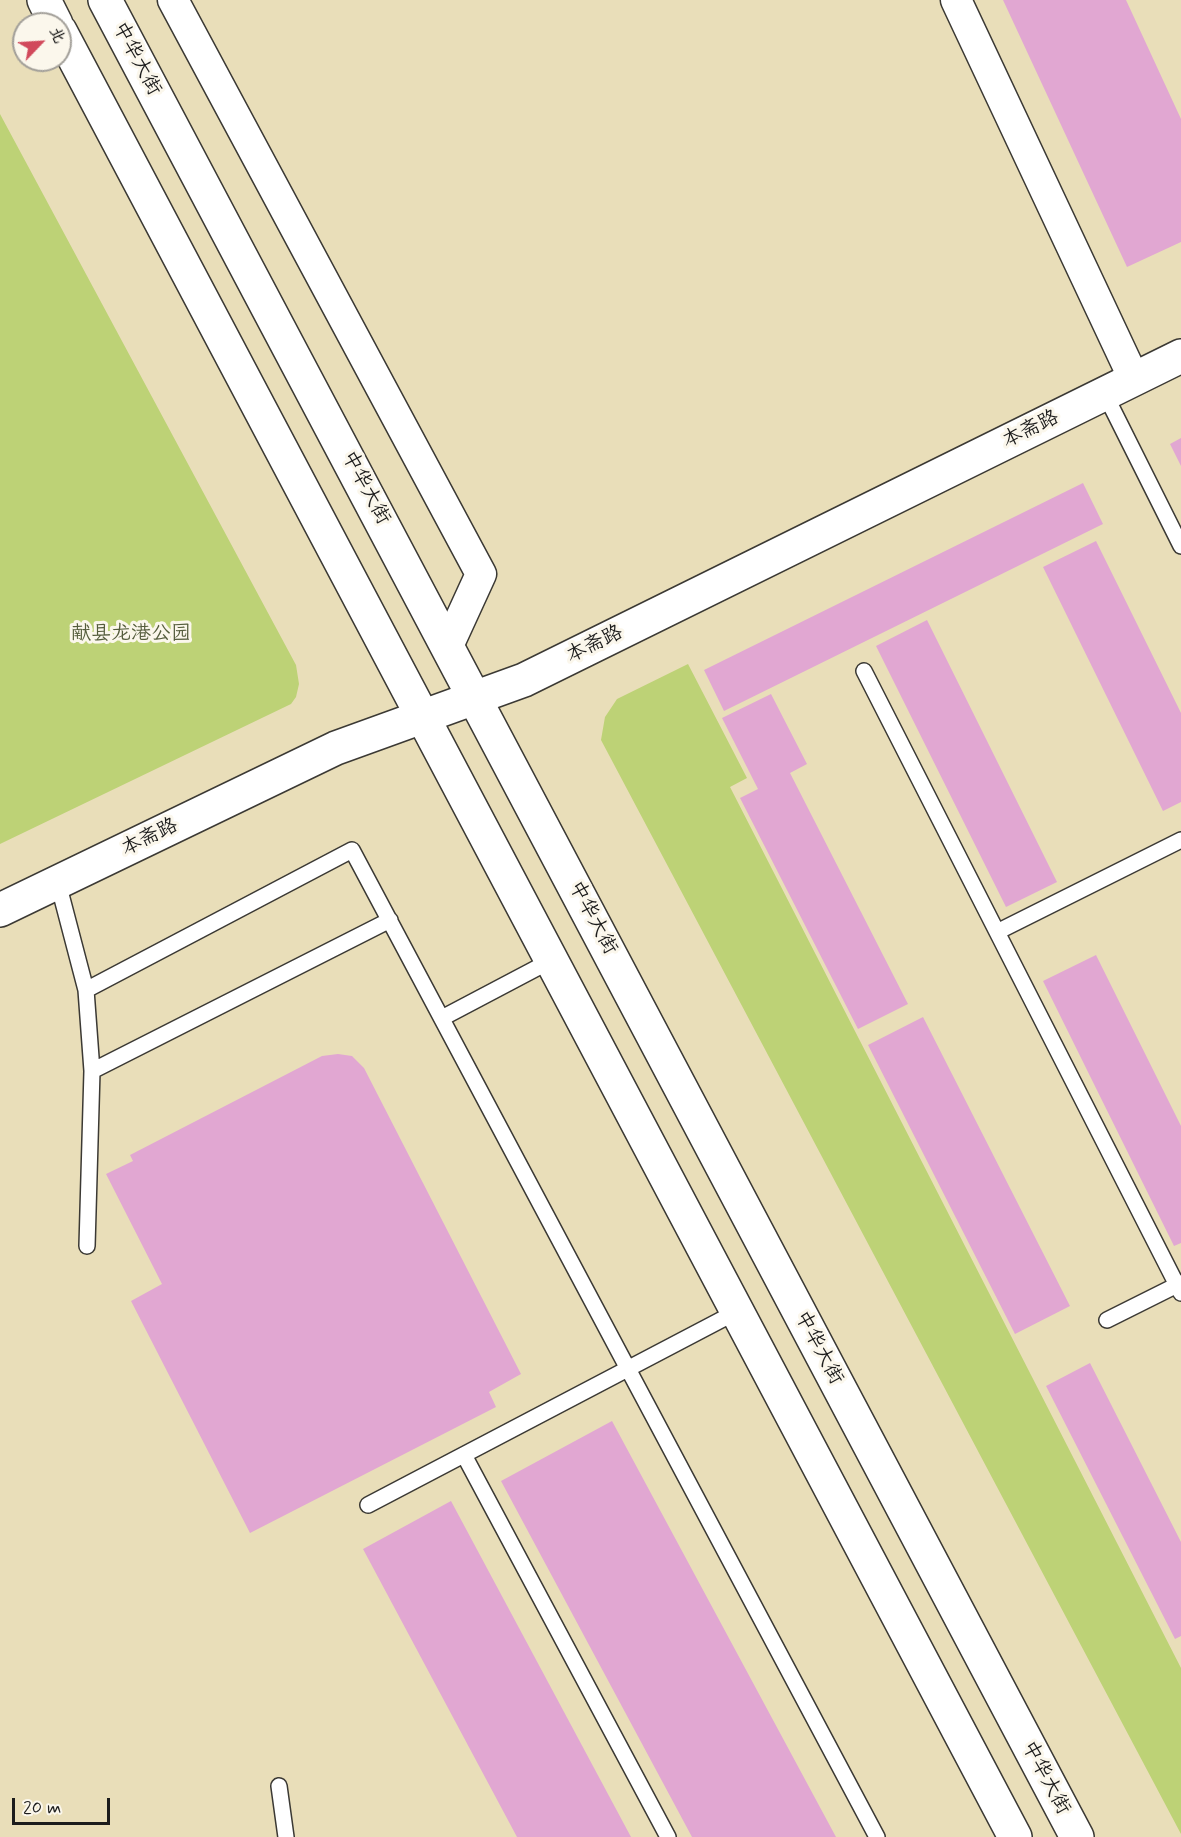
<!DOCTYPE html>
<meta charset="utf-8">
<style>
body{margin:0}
#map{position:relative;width:1181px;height:1837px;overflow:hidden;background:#e9deb9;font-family:Mynerve,"LXGW WenKai TC",sans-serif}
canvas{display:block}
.north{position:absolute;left:12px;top:12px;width:60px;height:60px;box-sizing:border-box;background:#fbf7ec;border:2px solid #a29f99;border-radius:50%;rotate:65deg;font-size:16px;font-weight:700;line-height:24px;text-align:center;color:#1c1c1c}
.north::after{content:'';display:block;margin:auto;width:21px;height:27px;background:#d1495b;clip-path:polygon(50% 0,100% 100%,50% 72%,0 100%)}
.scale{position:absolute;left:12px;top:1798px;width:98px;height:27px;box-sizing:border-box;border:3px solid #1c1c1c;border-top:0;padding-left:8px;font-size:18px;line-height:21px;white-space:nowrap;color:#1c1c1c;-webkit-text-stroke:4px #fbf7ec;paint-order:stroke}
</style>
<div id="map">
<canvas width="1181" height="1837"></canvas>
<div class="north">北</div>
<div class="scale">20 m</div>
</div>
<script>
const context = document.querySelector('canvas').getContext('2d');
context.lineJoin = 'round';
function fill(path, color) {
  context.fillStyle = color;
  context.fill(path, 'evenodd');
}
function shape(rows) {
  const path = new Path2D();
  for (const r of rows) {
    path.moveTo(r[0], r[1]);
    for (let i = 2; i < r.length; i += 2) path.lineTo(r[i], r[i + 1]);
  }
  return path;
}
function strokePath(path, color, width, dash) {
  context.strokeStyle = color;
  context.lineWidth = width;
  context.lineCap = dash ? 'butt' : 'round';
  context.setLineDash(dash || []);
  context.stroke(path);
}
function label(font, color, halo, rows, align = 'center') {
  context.font = font + ' Mynerve,"LXGW WenKai TC",sans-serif';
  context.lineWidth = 6;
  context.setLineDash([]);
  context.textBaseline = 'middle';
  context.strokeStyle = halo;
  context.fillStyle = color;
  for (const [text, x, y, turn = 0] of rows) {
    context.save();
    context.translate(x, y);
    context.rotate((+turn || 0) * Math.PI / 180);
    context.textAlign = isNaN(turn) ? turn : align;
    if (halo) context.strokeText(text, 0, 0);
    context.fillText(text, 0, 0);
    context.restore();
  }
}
const green = shape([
 [0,114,296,665,299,684,296,697,291,704,0,844],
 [688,664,747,778,730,787,1181,1668,1181,1834,601,740,605,717,617,699]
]);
const building = shape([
 [1003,0,1126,0,1181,119,1181,242,1127,267],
 [1181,438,1181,466,1170,444],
 [1083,483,1103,524,724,711,704,670],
 [1096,541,1181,713,1181,802,1163,811,1043,567],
 [927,620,1057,882,1006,907,876,646],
 [771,694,807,764,790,773,908,1004,858,1029,740,798,758,789,722,718],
 [1096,955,1181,1126,1181,1243,1174,1246,1043,981],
 [923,1017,1070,1306,1015,1334,868,1045],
 [338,1054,352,1056,364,1068,521,1374,489,1392,496,1407,250,1533,131,1301,162,1284,106,1174,133,1161,130,1155,322,1056],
 [1090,1363,1181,1542,1181,1636,1175,1639,1046,1386],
 [612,1421,836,1837,692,1837,501,1481],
 [451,1501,631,1837,517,1837,363,1549]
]);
const lane = shape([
 [1105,394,1181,546],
 [864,671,1181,1293],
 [58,883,86,990,92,1071,87,1246],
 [997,932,1181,840],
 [86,990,352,850,877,1837],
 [442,1018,552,960],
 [92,1071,390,920],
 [1107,1320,1181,1283],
 [464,1455,668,1837],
 [368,1505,738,1311],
 [279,1786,286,1837]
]);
const street = shape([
 [173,0,481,574,448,646],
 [956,0,1134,379]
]);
const secondary = shape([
 [0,910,336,748,524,680,1181,356]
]);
const primary = shape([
 [44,0,56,24],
 [105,0,1077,1837],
 [60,31,1015,1837]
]);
const streetNames = [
 ["中华大街",136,59,62],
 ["本斋路",1031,430,-26],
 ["中华大街",365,488,62],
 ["本斋路",595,645,-26],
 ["本斋路",150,838,-26],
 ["中华大街",592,918,62],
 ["中华大街",818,1348,62],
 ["中华大街",1045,1778,62]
];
const parkNames = [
 ["献县龙港公园",131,635]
];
fill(green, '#bdd276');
fill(building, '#e1a7d2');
strokePath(lane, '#3b3934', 18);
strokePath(street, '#3b3934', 33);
strokePath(secondary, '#3b3934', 36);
strokePath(primary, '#3b3934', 36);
strokePath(lane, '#fff', 15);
strokePath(street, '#fff', 30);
strokePath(secondary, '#fff', 33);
strokePath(primary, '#fff', 33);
label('20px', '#1c1c1c', '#fbf7ec', streetNames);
label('20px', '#545c3c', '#fbf7ec', parkNames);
</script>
